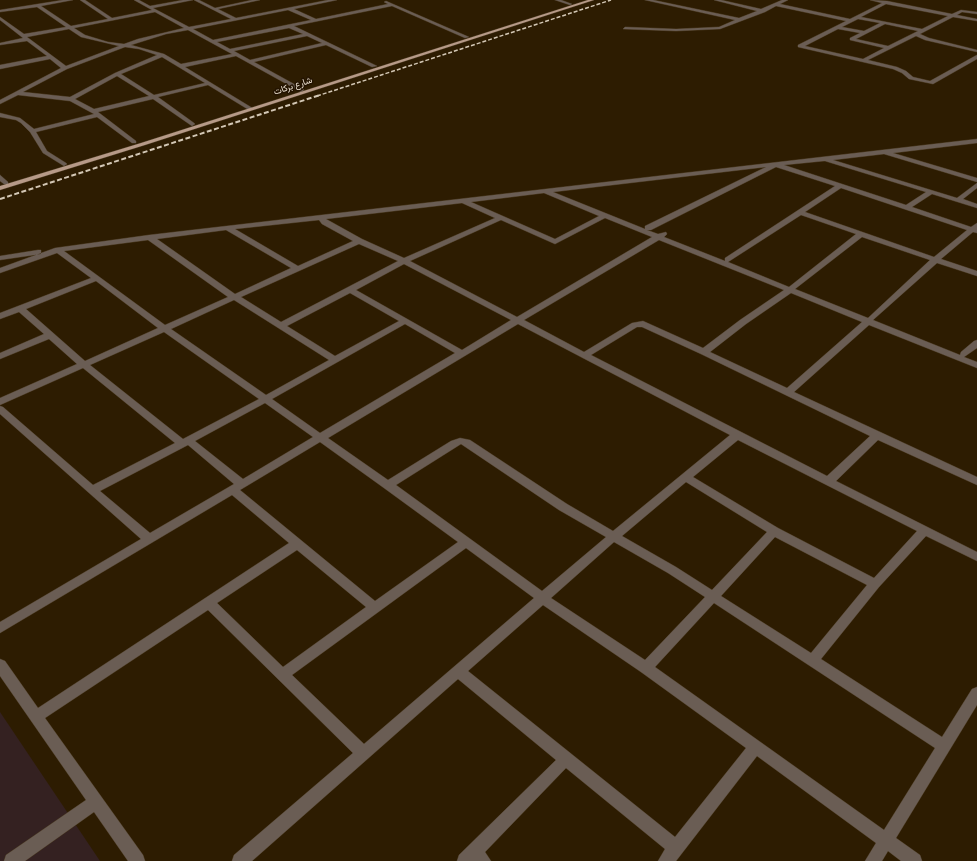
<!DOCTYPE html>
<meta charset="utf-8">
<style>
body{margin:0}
canvas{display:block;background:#2d1c01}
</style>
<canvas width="977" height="861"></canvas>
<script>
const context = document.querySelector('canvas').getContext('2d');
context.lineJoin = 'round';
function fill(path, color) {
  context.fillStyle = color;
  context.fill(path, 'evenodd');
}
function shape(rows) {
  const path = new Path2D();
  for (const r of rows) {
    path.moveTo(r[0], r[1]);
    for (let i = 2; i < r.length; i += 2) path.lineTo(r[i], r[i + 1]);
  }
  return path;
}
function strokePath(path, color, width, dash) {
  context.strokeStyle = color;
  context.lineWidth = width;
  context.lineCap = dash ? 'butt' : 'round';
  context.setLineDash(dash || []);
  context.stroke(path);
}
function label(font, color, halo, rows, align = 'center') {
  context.font = font + ' Raleway,Vazirmatn,sans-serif';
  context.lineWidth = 3;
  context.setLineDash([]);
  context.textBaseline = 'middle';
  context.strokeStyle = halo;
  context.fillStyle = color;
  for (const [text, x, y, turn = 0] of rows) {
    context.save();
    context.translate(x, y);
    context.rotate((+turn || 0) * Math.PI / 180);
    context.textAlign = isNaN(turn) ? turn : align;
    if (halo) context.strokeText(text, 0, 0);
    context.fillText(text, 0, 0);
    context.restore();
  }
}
const industrial = shape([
 [0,712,100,861,0,861]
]);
const minor = shape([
 [63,0,73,0,41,6,71,26,108,19,80,0,85,0,112,18,152,10,134,0,139,0,150,6,183,0,193,0,153,8,189,27,231,19,194,0,199,0,215,8,252,0,260,0,218,9,236,18,328,0,337,0,294,9,316,19,388,4,384,2,386,1,469,37,465,38,392,6,294,26,377,66,372,67,326,45,254,62,303,89,304,90,301,92,236,56,185,67,254,109,249,110,208,85,158,97,194,123,195,124,192,126,153,99,98,112,136,141,136,143,132,143,97,117,36,132,47,151,66,163,67,164,64,166,43,153,30,132,21,123,16,120,0,117,0,113,20,118,34,129,94,114,70,101,18,95,0,104,0,100,61,68,50,59,0,69,0,65,47,56,27,41,0,45,0,43,23,38,0,20,0,17,24,34,66,27,37,7,0,12,0,10,63,0],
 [288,10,311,20,213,40,193,29,288,10],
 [155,12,184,28,138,39,124,44,108,42,85,35,74,28,155,12],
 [289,28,303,34,230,49,217,42,289,28],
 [69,29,81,37,119,46,66,66,27,37,69,29],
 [188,30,232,54,181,64,164,54,131,45,166,34,188,30],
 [307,36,322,43,250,60,234,51,307,36],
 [125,47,139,49,157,55,115,73,70,97,23,92,67,69,125,47],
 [162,57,205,83,154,95,121,74,162,57],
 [117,76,149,96,94,109,75,99,117,76],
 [555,0,561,0,572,4,570,5,555,0],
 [645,0,653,0,739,18,757,11,714,0,721,0,761,9,782,0,788,0,780,4,850,19,882,3,870,0,887,1,952,14,961,10,977,12,977,14,962,12,957,15,977,19,977,21,953,17,920,34,929,38,977,50,977,52,925,40,916,36,868,60,897,67,906,71,913,77,930,81,975,56,977,55,977,59,933,84,909,79,902,73,893,69,798,47,798,45,846,21,776,6,765,12,720,29,676,31,623,29,625,27,676,29,719,27,735,20,645,0],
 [886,4,948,16,922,29,861,17,886,4],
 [858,19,880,23,864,31,842,27,858,19],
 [885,24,918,31,888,46,856,39,885,24],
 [838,29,860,33,850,38,850,40,884,48,863,59,805,46,838,29],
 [977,139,977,143,893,153,977,178,977,182,884,154,833,160,957,198,977,183,977,188,963,199,977,204,977,208,932,194,912,207,971,227,977,223,977,233,973,232,941,259,977,271,977,276,937,263,873,320,960,355,961,352,974,341,977,340,977,348,964,357,977,362,977,368,869,325,794,392,977,477,977,485,878,440,836,481,977,552,977,561,926,536,879,587,821,659,942,737,972,689,977,687,977,705,896,838,920,855,922,861,901,861,888,851,882,861,865,861,876,843,757,756,676,861,658,861,665,849,566,768,485,852,491,861,457,861,459,855,556,760,458,679,252,861,232,861,234,855,353,753,208,610,45,718,143,855,145,861,128,861,94,812,25,861,4,861,6,855,86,800,0,676,0,659,5,661,38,708,289,543,232,495,0,633,0,622,141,539,0,414,0,406,3,407,93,485,175,443,83,368,0,405,0,398,77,364,49,339,0,359,0,353,44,334,19,312,0,319,0,313,91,278,57,253,0,273,0,268,55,248,149,235,977,139],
 [824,161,825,161,926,192,906,205,784,165,824,161],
 [766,167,645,226,645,229,553,192,766,167],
 [776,167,835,186,725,258,725,261,664,237,667,234,666,232,658,234,647,230,651,230,776,167],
 [841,188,967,230,934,257,805,212,841,188],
 [544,193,599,216,555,239,471,202,544,193],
 [462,203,495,218,404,258,362,239,326,219,462,203],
 [801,215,856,234,789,287,728,262,801,215],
 [605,218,652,237,517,317,410,261,501,220,555,244,605,218],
 [319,220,322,224,353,241,298,266,235,229,319,220],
 [226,230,291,268,235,294,157,239,226,230],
 [862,237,930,260,868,318,795,289,862,237],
 [148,240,228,297,165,325,64,251,148,240],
 [659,240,784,290,740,320,703,348,643,321,632,323,584,352,524,320,659,240],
 [359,244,398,261,281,322,241,297,359,244],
 [404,264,511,320,462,350,356,290,404,264],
 [96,281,158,328,85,361,26,309,96,281],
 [350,293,399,321,335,356,287,326,350,293],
 [791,293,862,322,787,388,710,352,746,324,791,293],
 [234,300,329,360,266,395,171,329,234,300],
 [405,324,455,353,320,433,272,399,405,324],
 [518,324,730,435,613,531,567,504,470,440,460,438,451,441,388,480,328,438,518,324],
 [637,327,642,327,701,354,870,436,827,476,591,355,637,327],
 [164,332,259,399,183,439,90,365,164,332],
 [265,403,313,437,243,479,195,441,265,403],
 [738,440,917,531,874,578,778,528,693,477,738,440],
 [320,442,384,488,458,542,375,601,240,490,320,442],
 [461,444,559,510,606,537,542,591,396,485,461,444],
 [188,445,234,484,150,533,100,491,188,445],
 [686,482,767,532,712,590,676,567,622,536,686,482],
 [775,537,867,585,811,653,721,596,775,537],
 [614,542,668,573,705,597,645,660,551,598,614,542],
 [466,548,534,598,364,744,292,675,466,548],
 [297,550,366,607,283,667,217,603,297,550],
 [714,603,935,748,884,830,655,667,714,603],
 [543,605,641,672,746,748,675,837,468,671,543,605],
 [0,175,8,182,8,184,4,184,0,181,0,175],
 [38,250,41,250,41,254,0,260,0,256,38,250]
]);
const major = shape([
 [588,0,594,0,145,145,0,190,0,186,141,143,588,0]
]);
const railFar1 = shape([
 [317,96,611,0]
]);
const rail = shape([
 [0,199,320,95]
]);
const farStreetnames = [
 ["شارع بركات",293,86,-18]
];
fill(industrial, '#342121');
strokePath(minor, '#49381f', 1);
strokePath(major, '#49381f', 1);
fill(minor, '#6a5d54');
fill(major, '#b69a88');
strokePath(railFar1, '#d3c7b5', 1.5, [4, 2]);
strokePath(rail, '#d3c7b5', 2, [5, 2.5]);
label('9px', '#f2e7d7', '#231300', farStreetnames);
</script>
